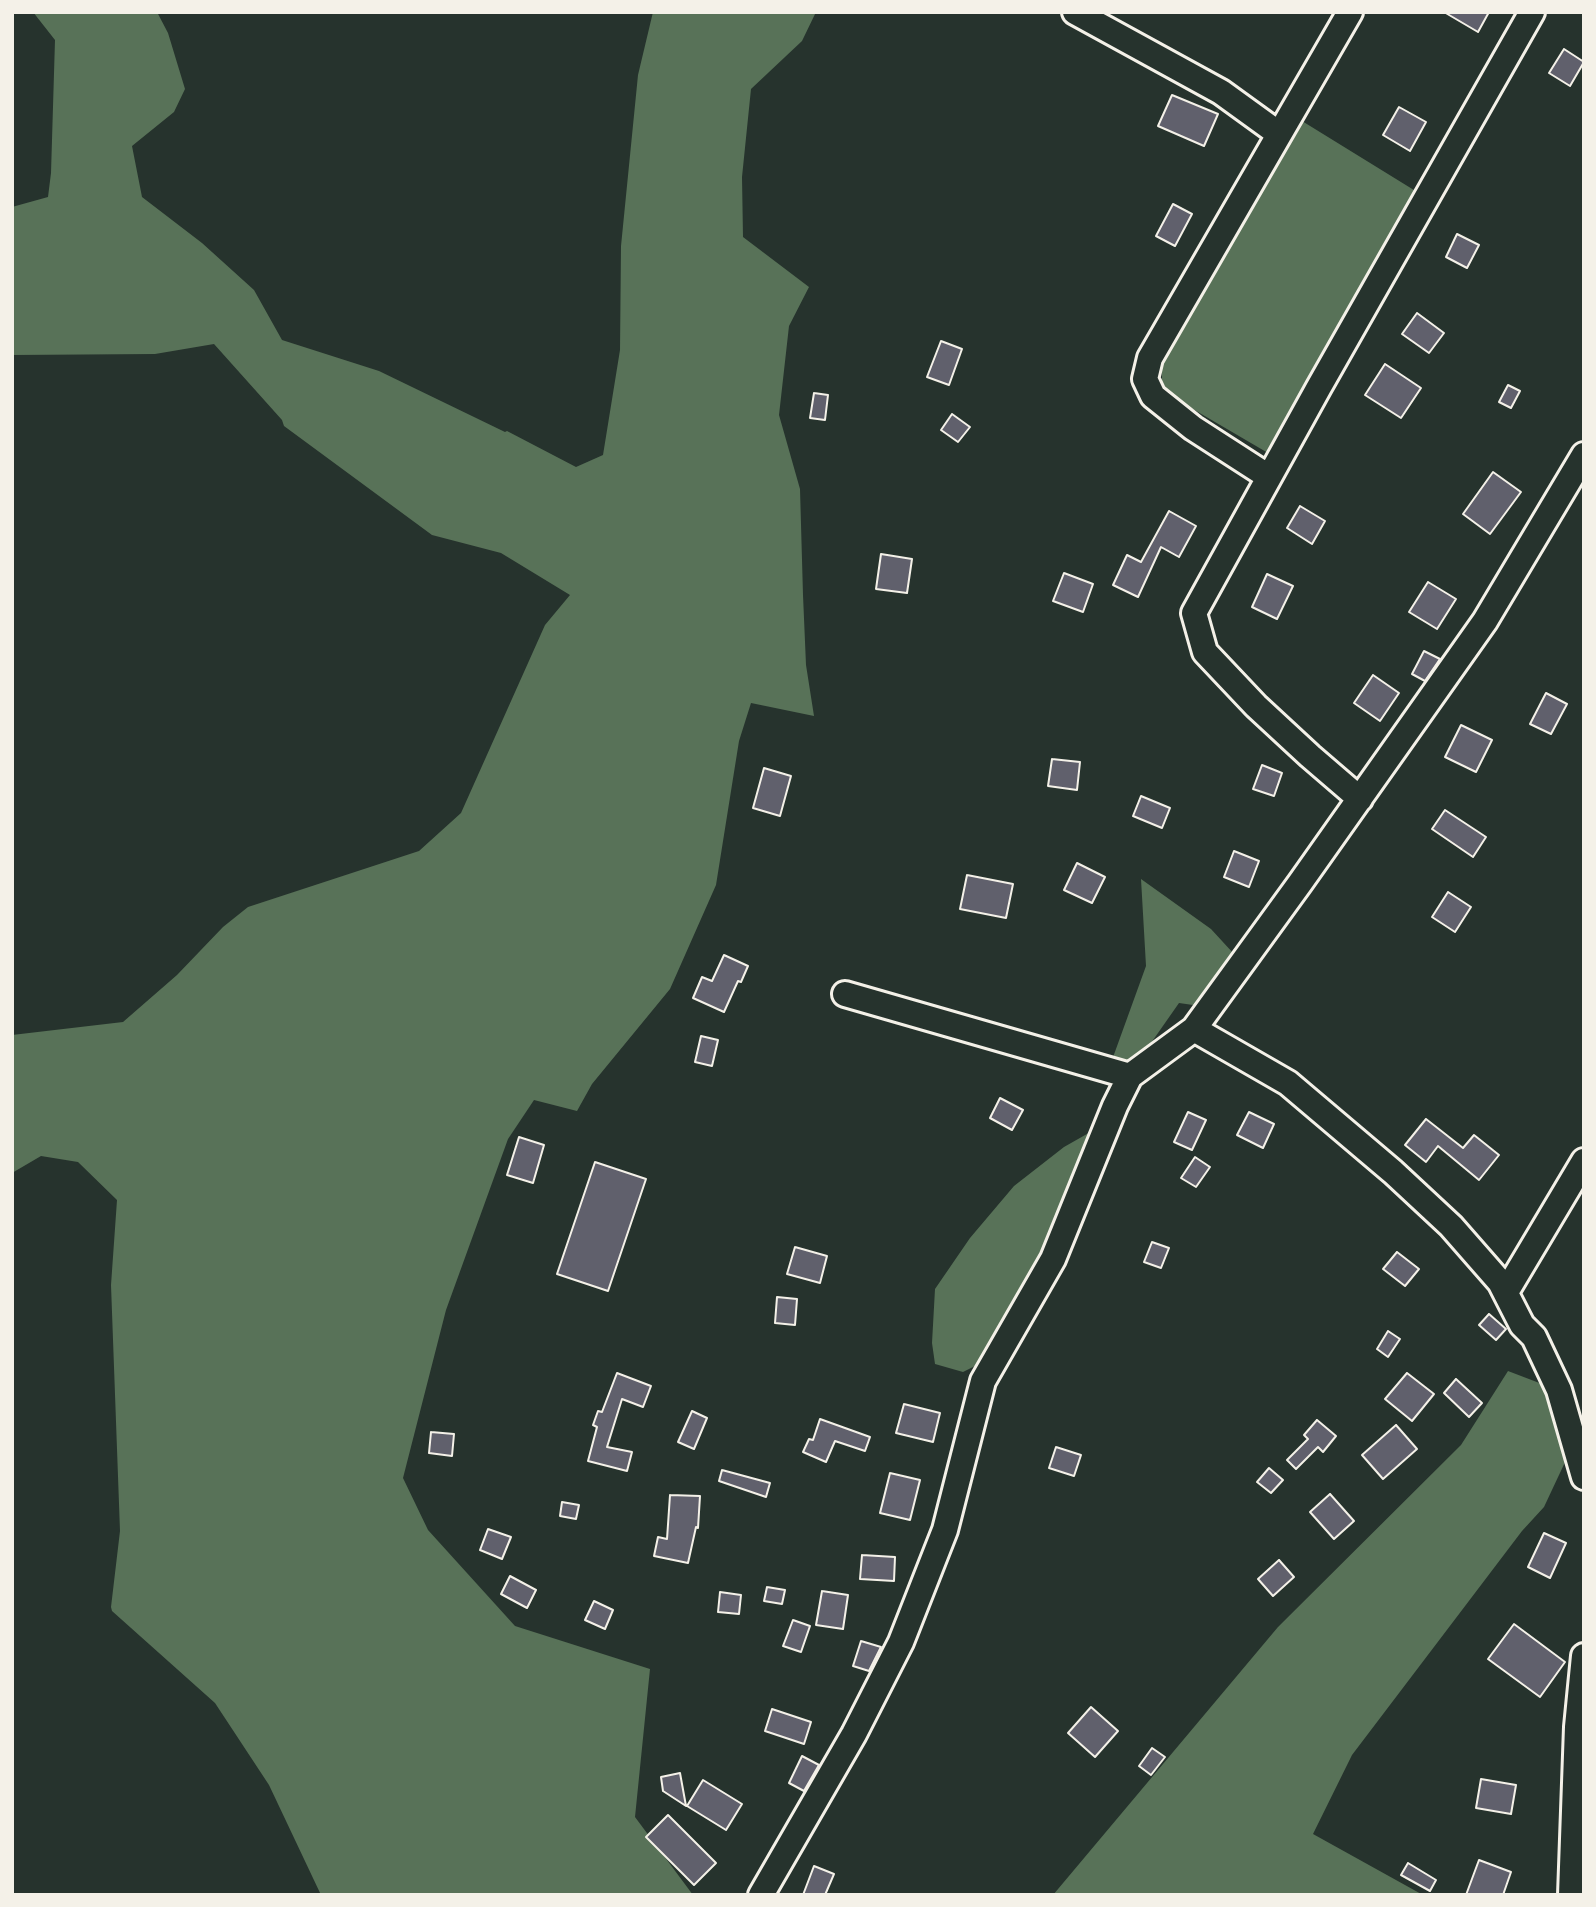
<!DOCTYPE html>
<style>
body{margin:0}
#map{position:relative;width:1596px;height:1907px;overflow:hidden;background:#26332d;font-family:Pangolin,sans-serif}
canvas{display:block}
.frame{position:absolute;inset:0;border:14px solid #f4f1e8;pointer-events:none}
</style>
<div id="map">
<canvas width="1596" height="1907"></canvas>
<div class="frame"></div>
</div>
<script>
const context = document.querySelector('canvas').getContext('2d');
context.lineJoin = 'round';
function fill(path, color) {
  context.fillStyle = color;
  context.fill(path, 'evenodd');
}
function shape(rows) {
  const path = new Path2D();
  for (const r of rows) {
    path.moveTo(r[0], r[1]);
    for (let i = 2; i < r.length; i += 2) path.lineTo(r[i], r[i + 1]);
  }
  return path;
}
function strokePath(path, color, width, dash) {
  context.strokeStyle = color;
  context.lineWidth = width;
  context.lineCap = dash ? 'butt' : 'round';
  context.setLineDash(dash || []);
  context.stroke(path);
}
const green = shape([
 [33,12,157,12,168,33,185,89,174,112,132,146,142,197,202,243,254,290,282,340,379,371,505,432,507,431,576,467,603,455,620,350,621,246,638,75,653,12,816,12,802,41,751,89,742,177,743,237,809,287,789,326,779,415,800,489,803,595,806,665,814,716,751,703,739,741,716,885,670,989,592,1084,577,1111,534,1100,508,1139,446,1310,403,1478,428,1530,515,1626,650,1669,635,1817,693,1895,321,1895,269,1785,215,1703,112,1611,111,1607,120,1531,111,1285,117,1200,78,1162,41,1156,12,1173,12,1035,123,1022,177,975,223,927,248,907,419,851,461,813,545,625,570,595,501,553,432,535,284,426,282,420,214,344,155,354,12,355,12,207,48,197,51,173,55,40],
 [1302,121,1422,195,1381,256,1268,453,1162,391,1162,360],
 [1141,879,1211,929,1245,966,1221,1009,1179,1003,1151,1043,1129,1065,1112,1060,1146,966],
 [1101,1126,1067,1221,989,1359,963,1372,935,1364,932,1343,935,1289,970,1238,1014,1186,1064,1147],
 [1508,1371,1542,1384,1574,1443,1544,1507,1522,1531,1352,1755,1313,1834,1423,1895,1053,1895,1278,1627,1461,1445]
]);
const building = shape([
 [1444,12,1489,12,1478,32,1444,12],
 [1564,49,1584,62,1570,86,1549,73,1564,49],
 [1172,95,1218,114,1204,146,1158,126,1172,95],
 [1399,107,1426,122,1410,151,1383,135,1399,107],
 [1173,204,1192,214,1175,246,1156,236,1173,204],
 [1457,234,1479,245,1467,268,1446,257,1457,234],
 [1417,313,1444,333,1429,353,1402,334,1417,313],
 [941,341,962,349,949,385,927,377,941,341],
 [1385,364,1421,388,1401,418,1365,395,1385,364],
 [1508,385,1520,391,1511,408,1499,402,1508,385],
 [814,393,828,395,825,420,810,418,814,393],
 [952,414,970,427,958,442,941,430,952,414],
 [1493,472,1521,492,1490,534,1463,514,1493,472],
 [1300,506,1325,521,1312,544,1287,528,1300,506],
 [1169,511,1196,526,1179,557,1161,547,1138,597,1113,585,1127,555,1141,562,1169,511],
 [881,554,912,559,907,593,876,589,881,554],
 [1064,573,1093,584,1083,612,1053,601,1064,573],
 [1267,574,1293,586,1277,619,1252,607,1267,574],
 [1428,582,1456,599,1437,629,1409,612,1428,582],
 [1424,651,1440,659,1425,681,1412,674,1424,651],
 [1373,675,1399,693,1380,721,1354,703,1373,675],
 [1546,693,1567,704,1551,734,1530,724,1546,693],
 [1461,725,1492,740,1476,772,1445,757,1461,725],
 [1052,759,1080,762,1077,790,1048,786,1052,759],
 [1262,765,1282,773,1274,796,1253,789,1262,765],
 [764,768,791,776,780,816,753,808,764,768],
 [1141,796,1170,808,1162,828,1133,816,1141,796],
 [1445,810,1486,837,1473,857,1432,829,1445,810],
 [1234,851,1259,861,1249,887,1224,877,1234,851],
 [1077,863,1105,877,1092,903,1064,890,1077,863],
 [967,875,1013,884,1006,918,960,909,967,875],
 [1448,892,1471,907,1455,932,1432,917,1448,892],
 [724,955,748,966,741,982,738,981,724,1012,693,998,702,977,712,981,724,955],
 [701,1036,718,1040,712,1066,695,1062,701,1036],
 [1000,1098,1023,1110,1012,1130,990,1118,1000,1098],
 [1188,1112,1206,1120,1192,1150,1174,1142,1188,1112],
 [1249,1112,1274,1124,1263,1148,1237,1135,1249,1112],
 [1426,1119,1463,1148,1474,1135,1499,1155,1479,1180,1438,1146,1426,1162,1405,1145,1426,1119],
 [519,1137,544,1145,533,1183,507,1175,519,1137],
 [1195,1157,1210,1167,1196,1187,1181,1178,1195,1157],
 [595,1162,646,1179,608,1291,557,1274,595,1162],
 [1152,1242,1169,1248,1161,1268,1144,1262,1152,1242],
 [795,1247,827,1256,820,1283,787,1274,795,1247],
 [1397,1252,1419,1269,1405,1286,1383,1269,1397,1252],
 [777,1297,797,1299,795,1325,775,1323,777,1297],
 [1489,1314,1506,1329,1496,1340,1479,1325,1489,1314],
 [1388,1331,1400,1339,1388,1357,1377,1349,1388,1331],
 [617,1373,651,1386,643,1407,622,1399,607,1447,632,1452,627,1471,588,1461,597,1427,593,1425,598,1411,602,1412,617,1373],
 [1407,1373,1434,1394,1412,1421,1385,1399,1407,1373],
 [1456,1379,1482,1403,1469,1417,1444,1393,1456,1379],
 [904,1404,940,1413,933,1442,896,1433,904,1404],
 [692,1411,707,1418,694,1449,678,1442,692,1411],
 [820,1419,870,1437,865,1451,835,1441,826,1462,803,1452,809,1439,813,1440,820,1419],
 [1317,1420,1336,1436,1323,1452,1318,1447,1296,1469,1287,1460,1308,1439,1304,1435,1317,1420],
 [1396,1425,1417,1449,1383,1479,1362,1455,1396,1425],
 [431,1432,454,1434,452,1456,429,1453,431,1432],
 [1056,1447,1081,1455,1074,1476,1049,1468,1056,1447],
 [1269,1468,1283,1480,1271,1493,1257,1482,1269,1468],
 [722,1470,770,1483,766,1497,719,1481,722,1470],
 [890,1473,920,1480,910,1520,880,1513,890,1473],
 [1330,1494,1354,1521,1334,1539,1310,1512,1330,1494],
 [670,1495,700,1496,698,1528,696,1527,688,1563,654,1556,658,1537,667,1539,670,1495],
 [562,1502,579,1505,576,1519,560,1516,562,1502],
 [488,1529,511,1537,502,1559,480,1550,488,1529],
 [1544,1533,1566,1543,1550,1578,1528,1567,1544,1533],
 [862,1555,895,1557,894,1581,860,1579,862,1555],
 [1279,1560,1294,1577,1273,1596,1258,1579,1279,1560],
 [510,1576,536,1590,527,1608,501,1594,510,1576],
 [767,1587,785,1590,782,1604,764,1601,767,1587],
 [822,1591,848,1595,843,1629,816,1625,822,1591],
 [720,1592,741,1595,739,1614,718,1612,720,1592],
 [594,1601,613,1610,605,1629,585,1620,594,1601],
 [793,1620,810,1626,801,1652,783,1646,793,1620],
 [1514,1624,1565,1662,1540,1697,1488,1659,1514,1624],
 [861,1641,881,1647,869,1671,853,1666,861,1641],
 [1091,1707,1118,1731,1095,1757,1068,1733,1091,1707],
 [772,1709,811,1722,804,1744,765,1731,772,1709],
 [1152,1748,1165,1757,1151,1775,1139,1766,1152,1748],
 [802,1756,819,1765,804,1791,789,1783,802,1756],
 [680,1773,686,1806,663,1791,661,1777,680,1773],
 [1481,1779,1516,1785,1511,1814,1476,1808,1481,1779],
 [703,1780,742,1804,726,1830,687,1806,703,1780],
 [668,1815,716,1863,694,1885,646,1837,668,1815],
 [1479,1860,1511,1872,1503,1895,1466,1895,1479,1860],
 [1408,1863,1436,1880,1430,1891,1401,1875,1408,1863],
 [814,1866,834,1874,825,1895,803,1895,814,1866]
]);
const minor = shape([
 [1075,12,1221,92,1279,134],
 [1269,477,1193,428,1153,396,1145,379,1150,358,1350,12],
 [1360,799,1310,756,1256,706,1205,652,1194,613,1319,387,1532,12],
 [845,994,1130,1076,1194,1029,1300,883,1485,621,1584,455],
 [1194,1029,1288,1083,1393,1172,1451,1226,1500,1282,1522,1325,1534,1337,1559,1390,1584,1477],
 [1506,1292,1584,1161],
 [761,1895,854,1734,901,1642,945,1530,983,1381,1053,1259,1115,1106,1130,1076],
 [1571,1895,1577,1727,1584,1656]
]);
fill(green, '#587258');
fill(building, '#60606c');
strokePath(building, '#f4f1e8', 2);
strokePath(minor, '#f4f1e8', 30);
strokePath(minor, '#26332d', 24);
</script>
